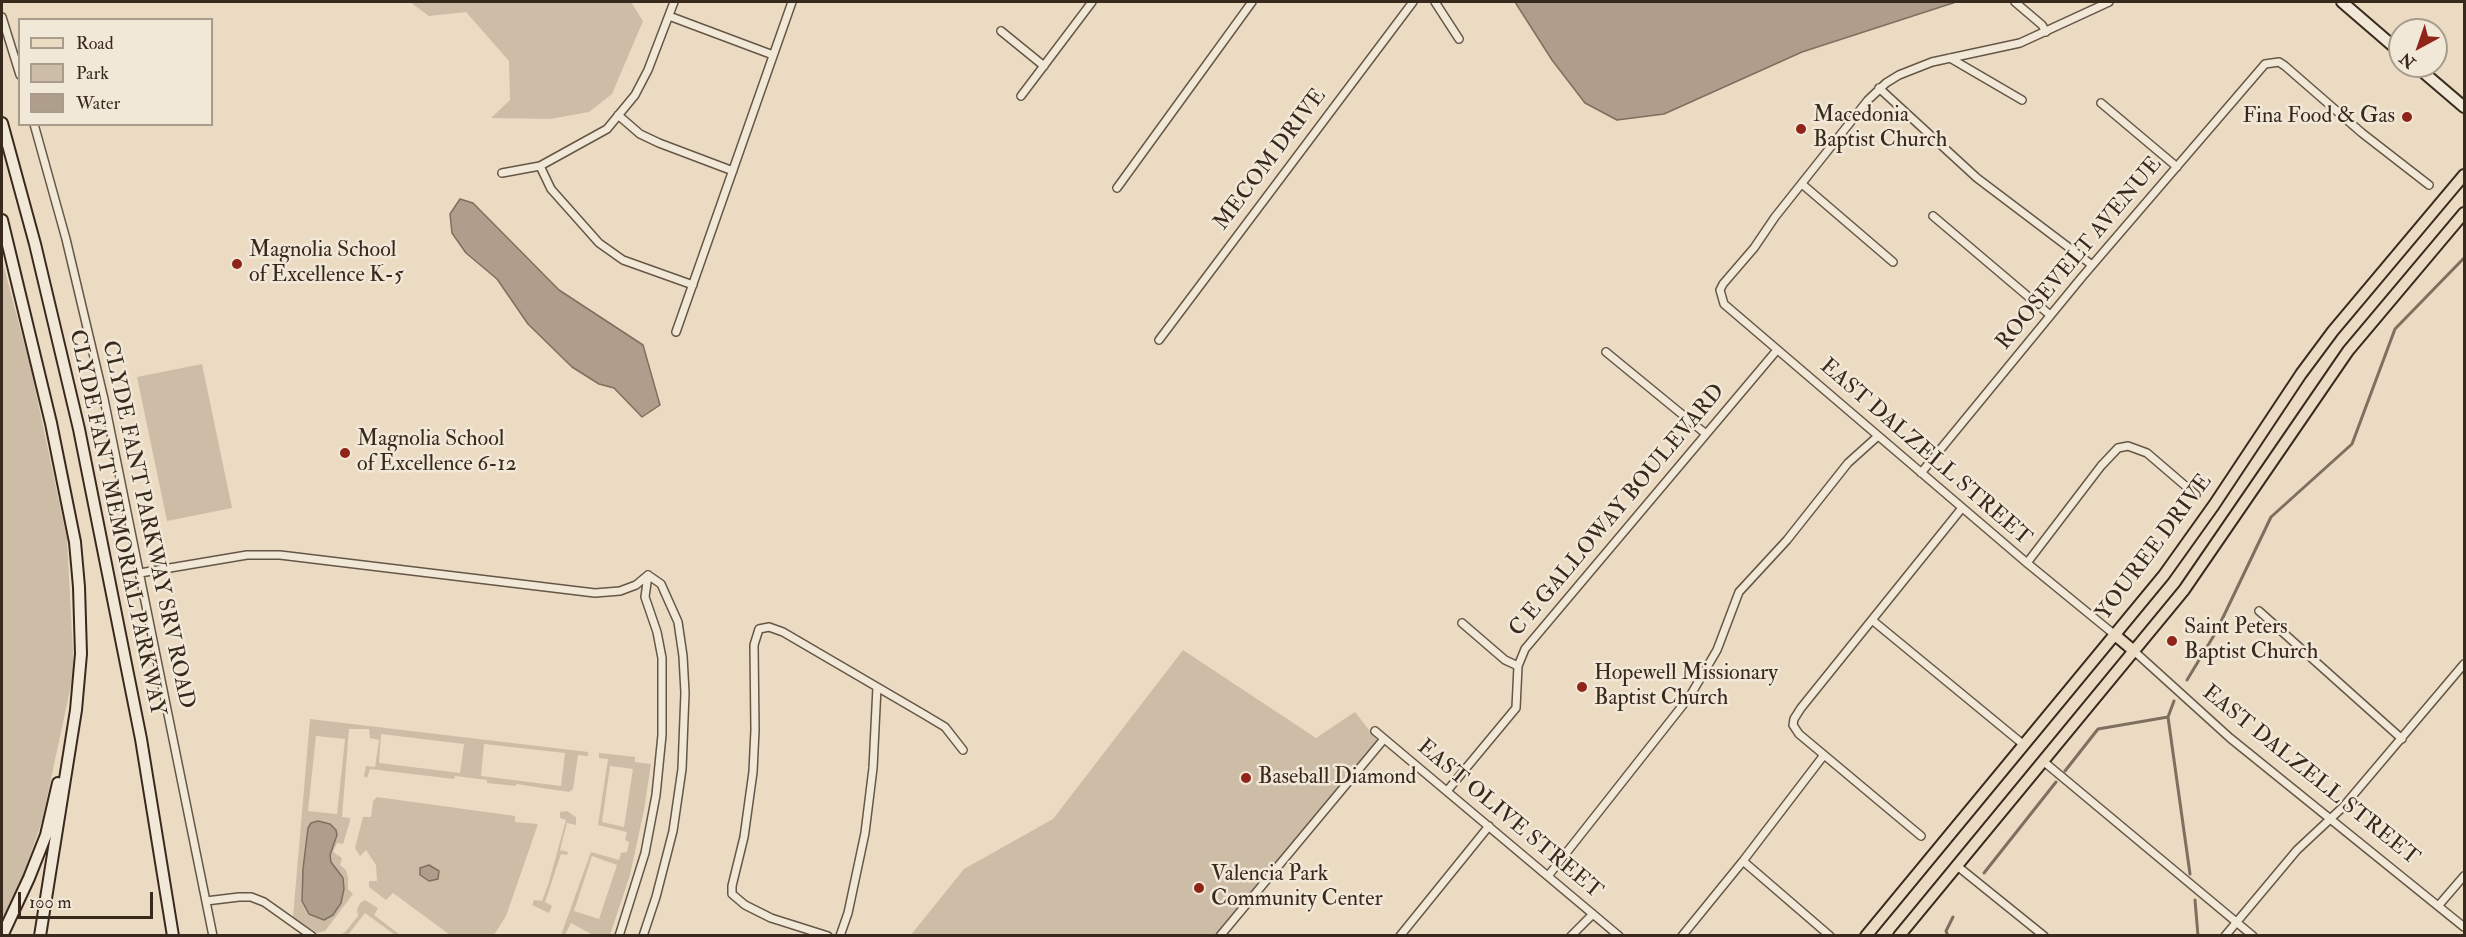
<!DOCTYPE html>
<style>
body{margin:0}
#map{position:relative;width:2466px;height:937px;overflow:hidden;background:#ebdbc3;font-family:"IM FELL Double Pica",serif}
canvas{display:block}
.frame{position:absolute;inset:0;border:3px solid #38291d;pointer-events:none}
.legend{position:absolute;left:18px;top:18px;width:195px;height:108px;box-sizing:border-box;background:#f2e8d8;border:2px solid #a89c8d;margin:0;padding:8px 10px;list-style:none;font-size:18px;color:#38291d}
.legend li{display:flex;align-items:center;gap:12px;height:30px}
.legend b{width:30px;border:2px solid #a89c8d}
.north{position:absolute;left:2388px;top:18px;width:60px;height:60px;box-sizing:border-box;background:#f2e8d8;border:2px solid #a89c8d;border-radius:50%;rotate:220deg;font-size:16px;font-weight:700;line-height:24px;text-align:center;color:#38291d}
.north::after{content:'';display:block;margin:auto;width:21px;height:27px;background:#8f2418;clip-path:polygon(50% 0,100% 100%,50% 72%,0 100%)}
.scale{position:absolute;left:18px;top:892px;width:135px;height:27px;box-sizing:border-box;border:3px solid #38291d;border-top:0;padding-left:8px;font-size:18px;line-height:21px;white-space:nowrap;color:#38291d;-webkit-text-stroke:4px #f2e8d8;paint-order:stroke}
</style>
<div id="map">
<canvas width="2466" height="937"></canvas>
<div class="frame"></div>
<ul class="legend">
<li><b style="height:8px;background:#ebdbc3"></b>Road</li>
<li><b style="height:16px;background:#cdbda7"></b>Park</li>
<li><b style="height:16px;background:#ae9e8b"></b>Water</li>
</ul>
<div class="north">N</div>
<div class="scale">100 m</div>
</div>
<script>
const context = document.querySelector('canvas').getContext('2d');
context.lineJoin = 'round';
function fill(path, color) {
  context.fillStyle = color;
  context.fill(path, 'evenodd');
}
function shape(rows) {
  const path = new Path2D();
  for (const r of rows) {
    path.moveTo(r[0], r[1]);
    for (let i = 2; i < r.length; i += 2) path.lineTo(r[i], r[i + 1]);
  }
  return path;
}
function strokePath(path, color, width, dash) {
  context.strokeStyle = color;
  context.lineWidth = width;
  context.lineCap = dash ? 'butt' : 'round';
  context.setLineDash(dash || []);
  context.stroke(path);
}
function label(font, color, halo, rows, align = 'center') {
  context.font = font + ' "IM FELL Double Pica",serif';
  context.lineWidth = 5;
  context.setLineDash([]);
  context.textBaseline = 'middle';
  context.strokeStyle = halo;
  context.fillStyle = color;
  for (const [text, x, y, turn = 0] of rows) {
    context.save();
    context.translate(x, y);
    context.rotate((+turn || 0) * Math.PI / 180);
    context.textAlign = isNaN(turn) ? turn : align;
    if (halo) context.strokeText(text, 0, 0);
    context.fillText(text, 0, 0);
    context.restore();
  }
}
const green = shape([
 [410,2,631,2,643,21,612,94,589,112,550,119,491,118,510,100,509,61,466,12,429,16],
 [2,260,31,369,67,539,74,671,42,821,17,893,2,924],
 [202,364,232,508,167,521,137,377],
 [1183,650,1316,738,1355,712,1380,744,1220,935,910,936,964,869,1053,819],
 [310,719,588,752,588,756,578,755,573,789,569,792,516,784,516,786,487,783,487,780,455,776,454,779,370,769,367,778,364,776,366,766,375,767,379,740,370,738,369,729,349,729,342,817,350,818,350,821,343,844,337,843,333,852,342,858,340,865,346,870,348,877,348,889,353,894,325,931,317,933,293,917],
 [381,734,464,744,460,773,379,763],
 [316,736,345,739,337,814,308,811],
 [484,744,565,753,561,786,481,776],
 [599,753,635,757,635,762,651,764,644,810,630,875,610,935,593,935,571,923,565,935,561,935,591,852,619,860,621,853,627,852,629,842,625,840,627,832,598,825,608,759,599,758],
 [610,766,633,769,624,827,602,822],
 [592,856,617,865,599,919,574,911],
 [377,797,515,816,515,822,538,824,506,916,494,935,450,935,393,893,386,900,369,887,369,881,377,881,376,865,366,850,360,856,355,848,363,817,371,817,373,801],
 [567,811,576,817,576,825,567,823,560,850,568,852,567,855,561,854,545,902,552,906,549,913,532,905,534,900,542,901,548,885,566,820,560,818,560,812],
 [365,900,378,908,374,915,400,935,395,935,365,913,348,935,340,935,345,932,358,916,357,910,360,903]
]);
const water = shape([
 [1515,2,1956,2,1802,52,1664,114,1617,120,1585,103,1552,60,1515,2],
 [460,199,473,203,559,290,643,345,660,405,642,417,614,388,599,384,572,367,528,324,497,279,466,253,452,233,450,214,460,199],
 [318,821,330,824,336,830,337,835,330,855,331,862,343,878,344,889,341,903,333,915,324,920,309,914,302,901,303,869,308,828,311,823,318,821],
 [429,865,439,871,438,879,429,881,420,875,420,868,429,865]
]);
const stream = shape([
 [2187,680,2216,632,2271,517,2352,444,2395,329,2464,258],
 [2174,701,2168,717,2190,874],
 [2065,771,2098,729,2168,717],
 [1984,873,2056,782],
 [2195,900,2198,936],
 [1948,936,1946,931,1953,917]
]);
const street = shape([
 [1435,2,1459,39],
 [2015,2,2042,25,2046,32],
 [2109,2,2020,43,1932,62,1899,75,1886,83,1868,100,1775,217,1754,248,1723,284,1720,290,1724,304,2027,563,2115,635],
 [669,16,773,55],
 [2,17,20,75],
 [1001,31,1044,66],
 [1950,58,2022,100],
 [1879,88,1977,178,2092,265],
 [1021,96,1092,2],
 [2101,103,2177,167],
 [618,115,640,134,659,143,733,171],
 [34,124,66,239,104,399,213,936],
 [540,166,551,189,599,243,623,260,693,285],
 [502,173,540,166,607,129,635,95,648,70,674,2],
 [1802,184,1893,262],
 [1117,188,1252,2],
 [1933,216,2050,315],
 [676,332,792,2],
 [1159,340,1413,2],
 [1606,352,1706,434],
 [1921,473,2082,277,2265,64,2279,62,2285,66,2362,133,2429,185],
 [2027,563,2101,466,2118,448,2128,446,2147,453,2196,495],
 [140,573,247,555,280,555,595,593,620,591,636,585,648,575],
 [2259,611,2402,739],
 [1872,620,2024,745],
 [1462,623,1505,660,1518,666],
 [2134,651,2230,738,2464,927],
 [1375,731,1619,936],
 [2043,761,2253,936],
 [1447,791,1516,708,1518,666,1525,649,1777,350],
 [1921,836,1799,734,1793,725,1794,719,1801,708,1962,508],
 [1743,861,1830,936],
 [1956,865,2044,936],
 [1548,876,1690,696,1717,650,1739,592,1787,540,1848,463,1878,436],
 [206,901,239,897,251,897,264,902,312,936],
 [2439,905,2464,876],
 [619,936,645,853,656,795,662,735,662,658,657,632,645,597,648,575],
 [643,936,656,897,673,831,682,769,685,693,683,656,678,622,661,584,648,575],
 [828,936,771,918,745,905,732,894,732,886,744,837,753,772,755,730,754,645,759,629,769,627,783,632,925,715,945,727,963,750],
 [840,936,848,913,865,833,873,768,877,687],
 [1220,936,1384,739],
 [1400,936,1489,826],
 [1571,936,1593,914],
 [1682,936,1743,861,1824,755],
 [2225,936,2297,850,2343,807,2464,664]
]);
const secondary = shape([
 [2342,2,2400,52],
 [2416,66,2464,107],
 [2,123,35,244,79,429,141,739,173,936],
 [2,220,51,423,75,542,79,587,81,654,76,710,40,936],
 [2,936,29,878,46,835,58,783]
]);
const primary = shape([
 [2115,635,2134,651],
 [1866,936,2164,575,2214,505,2301,374,2333,331,2464,175],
 [1899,936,2184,590,2348,351,2464,213]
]);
const markers = [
 [2407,117,6,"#8f2418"],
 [1801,129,6,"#8f2418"],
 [237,264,6,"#8f2418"],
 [345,453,6,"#8f2418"],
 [2172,641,6,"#8f2418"],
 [1582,687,6,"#8f2418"],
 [1246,778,6,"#8f2418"],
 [1199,888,6,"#8f2418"]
];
const poiNames = [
 ["Macedonia",1813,116],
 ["Baptist Church",1813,141],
 ["Fina Food & Gas",2395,117,"right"],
 ["Magnolia School",249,251],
 ["of Excellence K-5",249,276],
 ["Magnolia School",357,440],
 ["of Excellence 6-12",357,465],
 ["Saint Peters",2184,628],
 ["Baptist Church",2184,653],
 ["Hopewell Missionary",1594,674],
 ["Baptist Church",1594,699],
 ["Baseball Diamond",1258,778],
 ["Valencia Park",1211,875],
 ["Community Center",1211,900]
];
const streetNames = [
 ["MECOM DRIVE",1271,160,-53],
 ["ROOSEVELT AVENUE",2080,254,-50],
 ["EAST DALZELL STREET",1925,453,41],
 ["C E GALLOWAY BOULEVARD",1618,511,-50],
 ["CLYDE FANT MEMORIAL PARKWAY",116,523,78],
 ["CLYDE FANT PARKWAY SRV ROAD",147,525,78],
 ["YOUREE DRIVE",2155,548,-53],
 ["EAST DALZELL STREET",2310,776,39],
 ["EAST OLIVE STREET",1509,820,40]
];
fill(green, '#cdbda7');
fill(water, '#ae9e8b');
strokePath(water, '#7f6f5f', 1.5);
strokePath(stream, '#7f6f5f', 3);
strokePath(street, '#655646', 10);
strokePath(secondary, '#38291d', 14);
strokePath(primary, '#38291d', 14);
strokePath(street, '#f2e8d8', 7);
strokePath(secondary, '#f2e8d8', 10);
strokePath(primary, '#ebdbc3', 10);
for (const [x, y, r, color] of markers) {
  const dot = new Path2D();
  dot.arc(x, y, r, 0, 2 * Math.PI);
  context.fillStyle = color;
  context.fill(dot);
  strokePath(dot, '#f2e8d8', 2);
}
label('22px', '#38291d', '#f2e8d8', poiNames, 'left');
label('22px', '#38291d', '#f2e8d8', streetNames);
</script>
